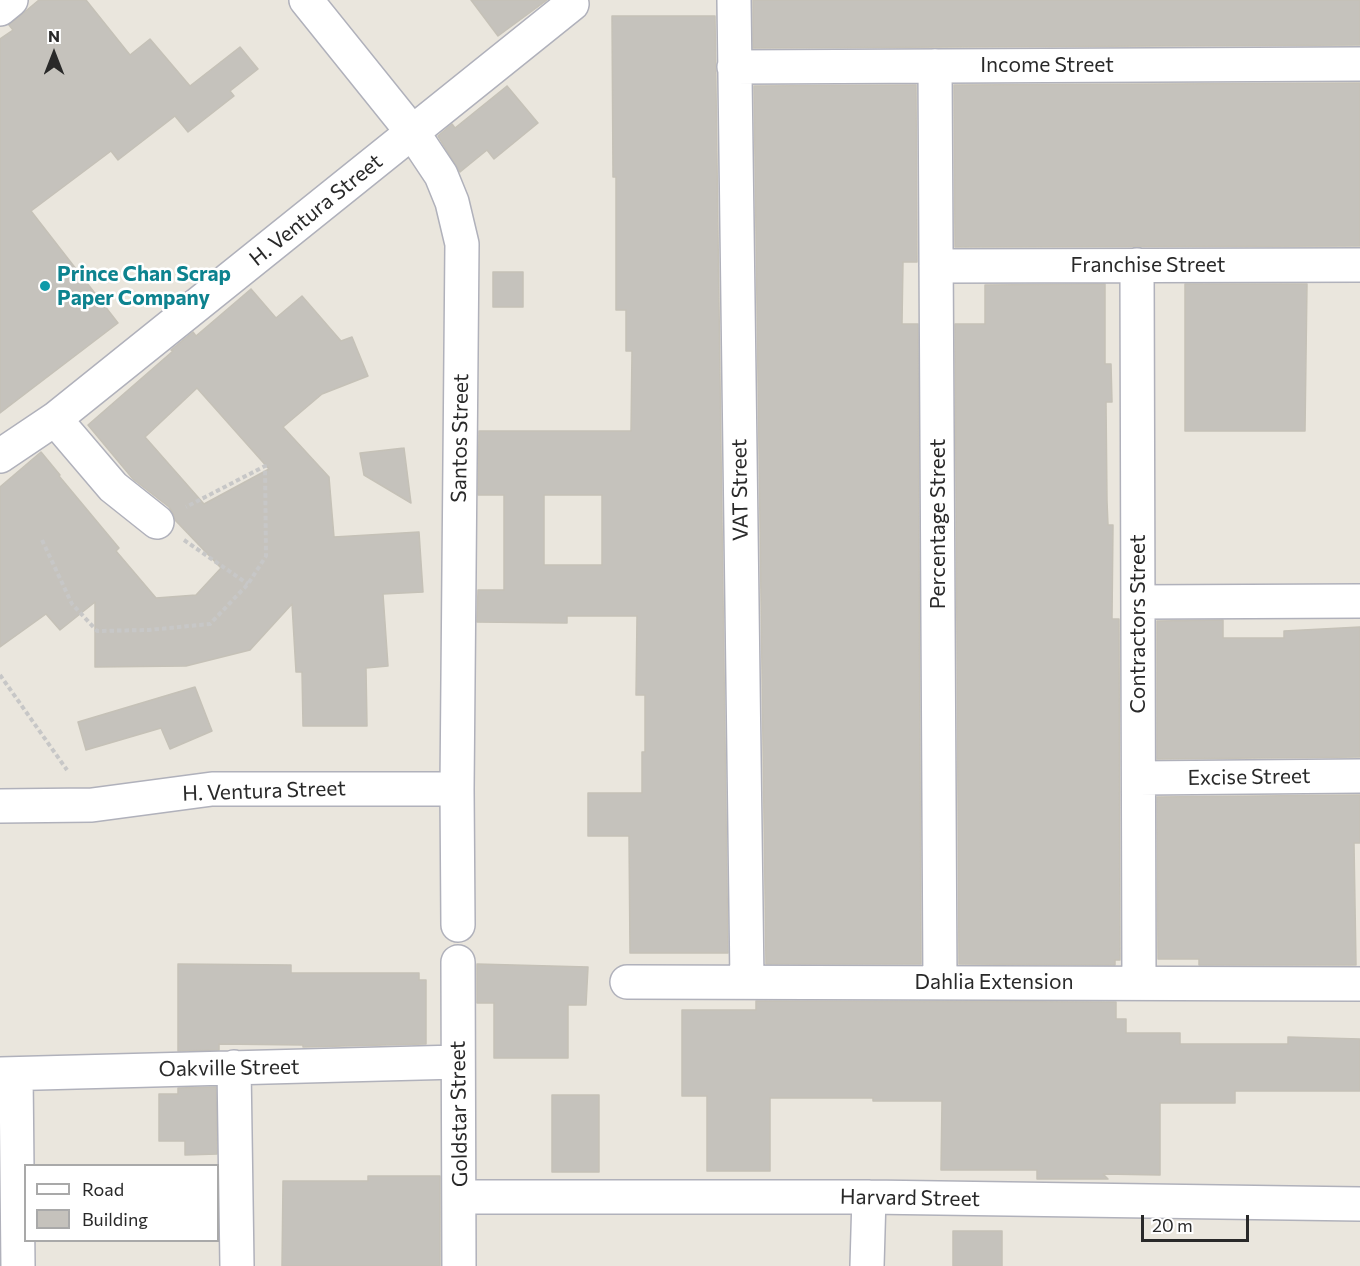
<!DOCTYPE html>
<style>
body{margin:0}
#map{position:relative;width:1360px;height:1266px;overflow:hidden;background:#eae6dd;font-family:Commissioner,sans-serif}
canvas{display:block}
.legend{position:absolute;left:24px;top:1164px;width:195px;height:78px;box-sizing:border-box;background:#fff;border:2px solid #a9a9a9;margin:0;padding:8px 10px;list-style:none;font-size:18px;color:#292929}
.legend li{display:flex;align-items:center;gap:12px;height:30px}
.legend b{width:30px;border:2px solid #a9a9a9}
.north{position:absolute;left:24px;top:24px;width:60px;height:60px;-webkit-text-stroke:4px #fff;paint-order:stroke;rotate:0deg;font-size:16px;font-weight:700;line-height:24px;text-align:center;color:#292929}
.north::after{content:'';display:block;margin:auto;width:21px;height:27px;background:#292929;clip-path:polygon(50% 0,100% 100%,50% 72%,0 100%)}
.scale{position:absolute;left:1141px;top:1215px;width:108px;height:27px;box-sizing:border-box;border:3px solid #292929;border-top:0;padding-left:8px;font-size:18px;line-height:21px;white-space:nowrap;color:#292929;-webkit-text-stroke:4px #fff;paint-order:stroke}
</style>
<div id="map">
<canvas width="1360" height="1266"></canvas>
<ul class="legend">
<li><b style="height:8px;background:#fff"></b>Road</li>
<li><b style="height:16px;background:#c5c2bc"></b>Building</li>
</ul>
<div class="north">N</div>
<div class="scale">20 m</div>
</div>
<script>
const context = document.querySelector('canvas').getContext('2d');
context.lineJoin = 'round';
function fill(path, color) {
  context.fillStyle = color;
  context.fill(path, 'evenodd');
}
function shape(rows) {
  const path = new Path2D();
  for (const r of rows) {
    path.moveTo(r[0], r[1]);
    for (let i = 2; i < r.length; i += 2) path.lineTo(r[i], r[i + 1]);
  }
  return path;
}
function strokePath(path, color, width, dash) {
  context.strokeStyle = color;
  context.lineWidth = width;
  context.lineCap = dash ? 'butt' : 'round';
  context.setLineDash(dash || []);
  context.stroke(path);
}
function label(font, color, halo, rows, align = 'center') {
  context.font = font + ' Commissioner,sans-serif';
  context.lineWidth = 5;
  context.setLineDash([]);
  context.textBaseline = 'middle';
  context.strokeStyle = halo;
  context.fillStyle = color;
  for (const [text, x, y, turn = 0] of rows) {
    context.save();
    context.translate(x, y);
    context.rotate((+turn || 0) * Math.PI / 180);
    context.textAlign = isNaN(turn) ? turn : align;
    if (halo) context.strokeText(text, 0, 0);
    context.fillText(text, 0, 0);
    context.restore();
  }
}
const building = shape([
 [39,0,86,0,130,55,150,39,190,86,240,47,258,69,230,91,234,96,188,132,175,116,118,160,111,151,31,211,118,323,0,413,0,39,13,30,9,25,39,0],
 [471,0,547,0,498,36,471,0],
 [753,0,1360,0,1360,45,753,48,753,0],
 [612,16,715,16,728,953,630,953,629,836,588,836,588,793,642,793,642,752,645,752,645,695,636,695,637,616,567,616,567,623,477,622,478,590,504,590,504,495,478,495,479,431,631,431,632,351,626,351,626,310,616,310,616,177,613,177,612,16],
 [544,495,602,495,602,565,544,565,544,495],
 [1360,83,1360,246,955,247,954,85,1360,83],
 [916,85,917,262,903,262,902,324,918,324,921,964,766,964,754,86,916,85],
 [507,86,538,123,494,159,487,150,460,172,438,136,452,124,455,128,507,86],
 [493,272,523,272,523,307,493,307,493,272],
 [1105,284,1105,364,1111,364,1112,402,1106,402,1107,501,1108,525,1113,525,1112,619,1119,619,1120,960,1115,960,1115,965,959,964,955,324,985,324,985,285,1105,284],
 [1185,284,1307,284,1305,431,1185,431,1185,284],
 [251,289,276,318,302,296,341,341,352,337,368,376,322,394,283,427,329,477,334,537,419,532,423,592,383,594,388,666,366,668,367,726,303,726,302,672,296,672,292,604,250,650,186,666,95,667,95,602,60,630,46,614,0,647,0,487,41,452,60,475,59,476,119,548,116,551,156,598,196,595,221,568,175,520,174,515,169,507,133,479,88,425,173,351,171,350,193,332,196,336,251,289],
 [197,388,269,469,204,504,145,437,197,388],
 [404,448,411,503,364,475,360,453,404,448],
 [1223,620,1223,638,1284,638,1284,631,1360,627,1360,757,1157,759,1157,621,1223,620],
 [195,687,212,731,170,749,161,728,86,750,78,722,195,687],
 [1360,795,1360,843,1354,843,1356,965,1199,965,1199,959,1158,959,1157,797,1360,795],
 [178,964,291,965,291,973,419,973,419,980,426,980,426,1044,303,1047,303,1045,219,1044,219,1050,178,1051,178,964],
 [477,964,588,967,586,1005,568,1005,568,1058,494,1058,494,1003,477,1003,477,964],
 [756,1001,1116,1002,1116,1019,1126,1019,1126,1033,1180,1033,1180,1044,1288,1044,1288,1037,1360,1039,1360,1091,1235,1091,1235,1103,1160,1103,1160,1175,1103,1174,1108,1179,1037,1179,1037,1170,941,1170,942,1101,873,1101,873,1098,770,1098,770,1171,707,1171,707,1096,682,1096,682,1010,756,1010,756,1001],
 [216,1087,217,1154,185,1155,185,1141,159,1141,159,1094,178,1094,178,1088,216,1087],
 [552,1095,599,1095,599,1172,552,1172,552,1095],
 [368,1176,440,1176,440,1266,282,1266,283,1181,368,1181,368,1176],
 [953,1231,1002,1231,1002,1266,953,1266,953,1231]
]);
const path = shape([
 [42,540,72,604,97,631,148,630,210,624,248,584,266,556,265,466,186,507],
 [184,540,248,584],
 [0,675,67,770]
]);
const minor = shape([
 [306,0,413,133,441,175,452,202,462,244,457,789,458,925],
 [734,0,747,981],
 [0,9,11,0],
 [935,66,940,982],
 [734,67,1360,64],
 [1137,265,1139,982],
 [936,266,1360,265],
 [55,419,113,487,157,522],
 [0,456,55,419,572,4],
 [1138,602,1360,601],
 [1139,778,1360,776],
 [0,806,92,805,212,789,457,789],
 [458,962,459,1266],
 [627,982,1360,984],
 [234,1067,237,1266],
 [0,1074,458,1062],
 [16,1074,18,1266],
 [459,1197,869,1197,1360,1204],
 [867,1266,869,1197]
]);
const markers = [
 [45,286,6,"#0f9aa8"]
];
const streetNames = [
 ["Income Street",1047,65],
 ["H. Ventura Street",316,210,-39],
 ["Franchise Street",1148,265],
 ["Santos Street",460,438,-89],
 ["VAT Street",740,490,-91],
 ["Percentage Street",938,524,-90],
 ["Contractors Street",1138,624,-90],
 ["Excise Street",1249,777,-1],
 ["H. Ventura Street",264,791,-2],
 ["Dahlia Extension",994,982],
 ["Oakville Street",229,1068,-1],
 ["Goldstar Street",459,1114,-91],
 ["Harvard Street",910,1198,1]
];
const cultureNames = [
 ["Prince Chan Scrap",57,274],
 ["Paper Company",57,298]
];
fill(building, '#c5c2bc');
strokePath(building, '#c5c1b7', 1.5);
strokePath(minor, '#b0b1bb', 36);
strokePath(path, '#c7c7c7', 4, [4.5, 3]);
strokePath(minor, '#fff', 33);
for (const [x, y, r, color] of markers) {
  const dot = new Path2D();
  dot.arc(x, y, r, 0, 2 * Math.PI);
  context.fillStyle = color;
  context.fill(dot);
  strokePath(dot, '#fff', 2);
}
label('21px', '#292929', '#fff', streetNames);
label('bold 21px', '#0d838f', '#fff', cultureNames, 'left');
</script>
